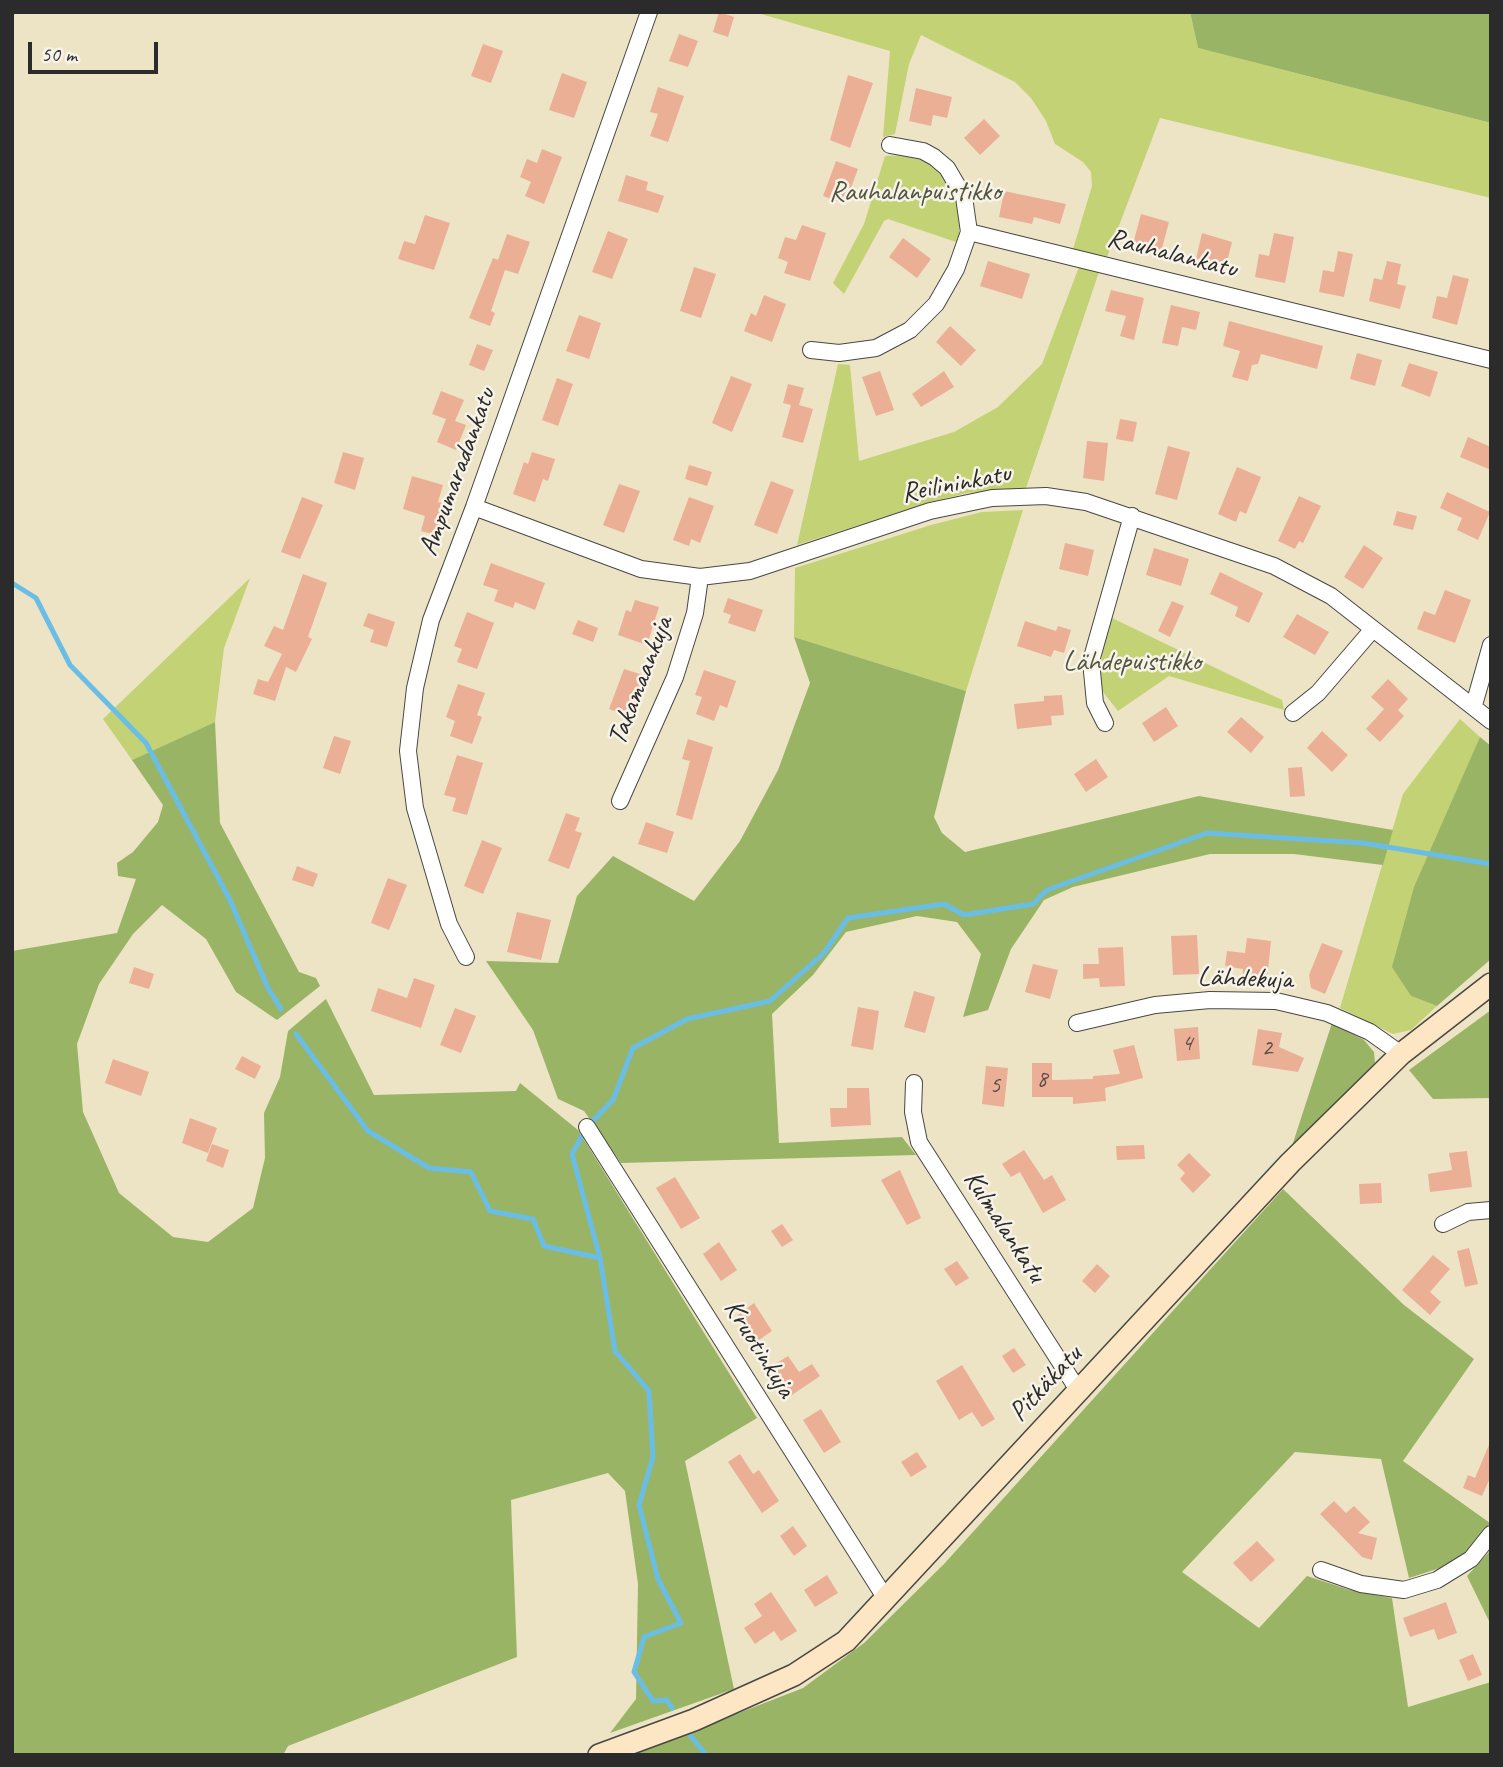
<!DOCTYPE html>
<meta charset="utf-8">
<style>
body{margin:0}
#map{position:relative;width:1503px;height:1767px;overflow:hidden;background:#ede4c6;font-family:Caveat,sans-serif}
canvas{display:block}
.frame{position:absolute;inset:0;border:14px solid #2b2b2b;pointer-events:none}
.scale{position:absolute;left:28px;top:42px;width:130px;height:32px;box-sizing:border-box;border:4px solid #2b2b2b;border-top:0;padding-left:9px;font-size:21px;line-height:24px;white-space:nowrap;color:#2b2b2b;-webkit-text-stroke:5px #f7f3e8;paint-order:stroke}
</style>
<div id="map">
<canvas width="1503" height="1767"></canvas>
<div class="frame"></div>
<div class="scale">50 m</div>
</div>
<script>
const context = document.querySelector('canvas').getContext('2d');
context.lineJoin = 'round';
function fill(path, color) {
  context.fillStyle = color;
  context.fill(path, 'evenodd');
}
function shape(rows) {
  const path = new Path2D();
  for (const r of rows) {
    path.moveTo(r[0], r[1]);
    for (let i = 2; i < r.length; i += 2) path.lineTo(r[i], r[i + 1]);
  }
  return path;
}
function strokePath(path, color, width, dash) {
  context.strokeStyle = color;
  context.lineWidth = width;
  context.lineCap = dash ? 'butt' : 'round';
  context.setLineDash(dash || []);
  context.stroke(path);
}
function label(font, color, halo, rows, align = 'center') {
  context.font = font + ' Caveat,sans-serif';
  context.lineWidth = 5;
  context.setLineDash([]);
  context.textBaseline = 'middle';
  context.strokeStyle = halo;
  context.fillStyle = color;
  for (const [text, x, y, turn = 0] of rows) {
    context.save();
    context.translate(x, y);
    context.rotate((+turn || 0) * Math.PI / 180);
    context.textAlign = isNaN(turn) ? turn : align;
    if (halo) context.strokeText(text, 0, 0);
    context.fillText(text, 0, 0);
    context.restore();
  }
}
const green = shape([
 [754,12,1190,12,1198,48,1491,123,1491,198,1160,118,1107,257,1073,249,1092,186,1091,172,1083,162,1055,144,1046,121,1031,98,1015,82,921,35,909,64,895,134,883,137,890,51],
 [907,155,932,163,944,175,955,194,959,212,959,243,888,219,884,221,844,294,833,283,864,224,885,156],
 [1079,267,1099,272,1026,488,967,493,930,502,797,545,838,364,850,365,859,461,954,432,998,407,1042,364],
 [1023,510,966,691,794,637,795,568,931,525,982,512],
 [250,578,224,648,215,722,132,760,103,719],
 [1110,617,1282,700,1284,710,1169,676,1118,711,1103,692,1099,671],
 [1460,719,1480,737,1464,778,1411,996,1437,1006,1411,1030,1393,1034,1340,1008,1403,794]
]);
const forest = shape([
 [1190,12,1491,12,1491,123,1198,48],
 [794,637,966,691,934,817,942,833,965,852,1199,796,1393,830,1383,865,1294,854,1210,854,1073,887,1044,900,1011,949,988,1010,963,1017,981,954,957,922,917,916,846,932,813,975,772,1014,779,1143,902,1137,916,1155,621,1163,584,1111,558,1099,533,1030,486,961,558,963,577,896,613,856,694,901,740,841,778,770,810,683],
 [215,722,220,823,299,972,316,978,320,986,277,1020,236,992,206,939,162,905,133,934,99,984,77,1044,83,1112,119,1193,173,1237,208,1242,253,1208,265,1158,264,1113,280,1077,288,1031,326,999,374,1095,516,1091,520,1083,578,1130,757,1418,685,1461,734,1689,610,1733,636,1699,638,1584,625,1491,608,1473,511,1500,517,1657,288,1746,283,1755,12,1755,12,951,117,933,136,879,118,876,117,863,133,852,158,822,163,805,132,760],
 [1480,737,1491,746,1491,959,1437,1006,1411,996,1392,967,1414,887],
 [1491,1010,1491,1098,1433,1099,1409,1070],
 [1332,1023,1364,1040,1374,1052,1375,1063,1291,1149],
 [1283,1189,1404,1305,1474,1359,1403,1461,1490,1523,1471,1551,1440,1568,1409,1578,1381,1459,1295,1452,1182,1572,1259,1628,1307,1576,1350,1590,1392,1598,1408,1707,1491,1682,1491,1755,631,1755,803,1688,864,1643,944,1564],
 [1489,1552,1491,1554,1491,1625,1467,1576]
]);
const stream = shape([
 [12,583,36,598,70,665,146,743,229,898,268,988,281,1009],
 [296,1034,368,1131,429,1168,471,1172,490,1211,533,1219,544,1246,600,1258,615,1351,649,1391,653,1457,639,1505,658,1579,681,1623,644,1637,634,1672,653,1701,667,1700,672,1708],
 [600,1258,572,1154,587,1127,613,1100,633,1048,687,1019,770,1001,824,953,848,918,944,904,964,915,1033,904,1047,890,1207,833,1363,843,1491,864],
 [690,1735,706,1755]
]);
const building = shape([
 [719,12,734,17,728,37,713,32],
 [679,34,698,41,688,67,669,61],
 [483,44,503,51,491,83,471,76],
 [562,73,587,82,574,118,549,110],
 [848,75,873,83,850,148,830,140],
 [658,87,684,96,668,142,650,136,658,114,650,112],
 [916,88,952,97,947,118,933,115,931,126,909,121],
 [984,119,1000,136,980,155,964,138],
 [542,149,562,157,544,204,525,196,531,182,520,177,527,159,537,163],
 [836,161,858,169,845,204,823,196],
 [626,175,648,182,646,190,664,196,658,213,618,201],
 [1004,191,1066,204,1060,224,1034,217,1032,224,999,217],
 [1141,214,1169,222,1161,252,1133,244],
 [425,215,450,223,434,270,398,259,404,241,415,244],
 [802,225,826,233,810,281,784,273,788,262,778,258,785,237,796,240],
 [608,231,628,239,612,279,592,272],
 [1202,233,1232,242,1226,266,1196,259],
 [1274,233,1294,237,1285,283,1255,277,1259,254,1269,256],
 [507,234,530,242,518,274,505,270,491,311,495,313,490,326,469,318,493,258,498,260],
 [903,238,931,259,917,278,889,257],
 [1338,251,1353,254,1344,297,1319,292,1323,270,1334,272],
 [988,261,1030,274,1022,299,980,286],
 [1387,261,1401,264,1397,284,1406,286,1400,309,1369,301,1374,278,1382,280],
 [694,267,716,274,701,318,680,311],
 [1453,275,1469,279,1457,325,1432,318,1437,296,1447,298],
 [1111,290,1144,298,1134,340,1120,336,1126,316,1105,311],
 [764,295,786,304,772,342,744,331,751,313,756,316],
 [1171,305,1200,312,1196,330,1182,327,1178,346,1162,343],
 [579,315,601,323,589,359,566,351],
 [1229,321,1323,346,1317,369,1261,354,1258,364,1252,365,1248,381,1232,377,1240,351,1223,346],
 [950,326,976,350,961,366,936,342],
 [477,344,493,350,484,371,469,365],
 [1357,353,1382,360,1375,386,1350,379],
 [1409,363,1438,372,1430,397,1401,386],
 [880,371,894,410,876,416,862,377],
 [944,371,954,387,921,407,912,394],
 [731,376,752,384,732,432,712,423],
 [557,378,573,384,558,426,542,420],
 [788,384,804,388,799,405,813,409,803,443,782,437,791,405,783,403],
 [441,391,464,400,455,421,466,425,456,450,437,442,446,419,432,414],
 [1120,419,1137,422,1133,442,1116,439],
 [1468,437,1491,447,1491,470,1460,457],
 [1087,441,1108,443,1104,481,1083,478],
 [1168,446,1190,452,1177,500,1155,494],
 [343,452,364,458,355,490,334,483],
 [532,452,555,459,548,481,543,479,535,502,513,494,524,462,528,464],
 [689,465,712,472,707,486,685,479],
 [1237,467,1261,477,1246,514,1240,511,1236,522,1218,514],
 [412,476,443,485,438,502,445,504,436,535,421,531,425,516,403,509],
 [771,481,794,490,777,534,754,525],
 [619,484,640,491,624,533,603,525],
 [1447,492,1490,512,1478,540,1457,530,1462,518,1440,508],
 [1299,496,1321,506,1303,543,1299,541,1295,549,1278,541],
 [302,497,323,505,300,559,281,552],
 [689,497,714,506,700,543,691,539,689,546,673,540],
 [1397,511,1417,516,1413,530,1393,525],
 [1065,543,1094,550,1088,576,1059,569],
 [1364,545,1383,558,1363,589,1344,577],
 [1154,548,1189,559,1181,586,1146,575],
 [491,563,545,583,535,610,515,602,513,608,494,601,498,590,483,585],
 [1220,572,1263,593,1249,623,1235,616,1238,607,1210,594],
 [303,574,327,583,308,637,312,639,296,672,286,667,275,701,253,694,258,679,268,682,282,654,264,646,274,626,283,630],
 [1445,590,1471,600,1455,643,1417,629,1424,611,1435,615],
 [728,598,763,610,755,632,728,623,731,615,723,612],
 [635,600,659,607,647,645,618,635,626,610,631,612],
 [1172,601,1184,606,1170,637,1158,631],
 [467,612,494,623,477,669,457,662,462,649,454,646],
 [368,613,395,622,387,647,370,642,374,630,363,626],
 [1297,614,1329,632,1315,655,1283,637],
 [578,620,598,628,593,642,572,634],
 [1025,621,1056,631,1058,626,1071,630,1064,653,1054,650,1051,657,1017,646],
 [624,669,646,676,631,717,609,709],
 [704,670,736,681,727,708,720,705,714,721,696,714,702,697,695,695],
 [1388,679,1408,699,1398,710,1404,716,1380,742,1366,729,1384,709,1371,697],
 [458,684,485,693,477,715,482,717,472,744,450,736,455,721,446,717],
 [1062,695,1064,715,1051,716,1052,725,1017,729,1014,704,1044,701,1044,696],
 [1166,707,1178,726,1154,742,1142,723],
 [1241,717,1264,737,1251,753,1227,732],
 [1322,731,1348,755,1332,772,1307,748],
 [334,736,351,741,340,774,323,768],
 [688,739,713,747,692,820,676,815,690,761,682,759],
 [457,755,483,763,467,815,452,811,456,798,444,795],
 [1096,759,1108,777,1086,792,1074,774],
 [1302,767,1305,796,1290,797,1288,768],
 [566,813,580,818,575,831,582,833,569,869,548,861],
 [646,822,674,832,667,853,638,844],
 [482,840,502,848,483,894,464,886],
 [297,866,318,874,313,887,292,880],
 [388,878,407,885,389,930,371,923],
 [517,912,551,920,541,960,507,952],
 [1197,935,1199,974,1173,975,1171,936],
 [1247,938,1271,941,1267,979,1243,976,1243,969,1225,966,1227,951,1245,953],
 [1322,943,1343,951,1325,994,1311,988,1309,975],
 [1123,947,1125,986,1100,987,1099,978,1083,979,1083,964,1099,964,1098,948],
 [1033,964,1058,970,1050,999,1025,992],
 [134,967,154,974,149,989,129,983],
 [414,978,435,985,421,1028,371,1011,378,988,407,998],
 [914,991,935,997,925,1033,904,1027],
 [858,1007,879,1011,873,1050,851,1046],
 [455,1008,476,1016,461,1053,440,1045],
 [1198,1027,1200,1059,1177,1061,1174,1029],
 [1258,1029,1282,1033,1279,1047,1304,1058,1298,1072,1252,1065],
 [1134,1045,1143,1078,1105,1088,1106,1101,1073,1104,1073,1097,1032,1097,1032,1063,1052,1063,1052,1080,1093,1079,1093,1076,1120,1074,1113,1050],
 [242,1056,261,1066,255,1079,235,1069],
 [113,1059,149,1072,141,1096,105,1083],
 [986,1066,1008,1068,1004,1107,982,1104],
 [847,1088,869,1088,871,1125,831,1127,830,1108,847,1108],
 [190,1118,217,1128,208,1153,182,1143],
 [212,1144,229,1150,223,1168,206,1161],
 [1144,1145,1145,1159,1117,1160,1116,1146],
 [1024,1150,1044,1180,1052,1175,1066,1200,1043,1213,1020,1172,1011,1177,1002,1164],
 [1467,1151,1472,1187,1430,1192,1428,1174,1452,1170,1449,1153],
 [1189,1153,1211,1175,1193,1193,1180,1179,1185,1173,1177,1165],
 [900,1170,921,1218,907,1225,881,1180],
 [675,1177,700,1218,681,1229,656,1188],
 [1381,1183,1382,1203,1360,1204,1359,1184],
 [782,1224,793,1240,782,1247,771,1231],
 [719,1242,737,1270,721,1281,703,1254],
 [1469,1248,1478,1284,1465,1287,1457,1251],
 [1433,1255,1450,1269,1430,1292,1441,1302,1430,1315,1402,1290],
 [957,1261,969,1278,956,1286,944,1269],
 [1097,1264,1110,1276,1095,1293,1082,1281],
 [754,1303,772,1331,756,1342,738,1315],
 [1014,1348,1026,1365,1013,1373,1002,1356],
 [788,1356,799,1372,812,1364,820,1376,789,1397,769,1368],
 [962,1365,995,1419,982,1427,972,1412,959,1420,936,1381],
 [821,1409,841,1442,824,1453,803,1420],
 [1491,1440,1491,1476,1482,1496,1463,1488,1468,1475,1475,1478],
 [917,1452,927,1467,911,1477,901,1462],
 [740,1454,753,1474,759,1470,779,1501,762,1513,728,1462],
 [1334,1501,1346,1513,1354,1506,1370,1522,1358,1533,1377,1538,1372,1560,1362,1557,1320,1514],
 [793,1526,807,1546,794,1556,780,1536],
 [1257,1541,1275,1560,1251,1582,1233,1563],
 [827,1575,838,1593,815,1607,804,1590],
 [771,1592,797,1631,781,1641,774,1631,755,1644,744,1628,762,1616,754,1604],
 [1446,1602,1457,1633,1438,1640,1434,1629,1410,1637,1403,1618],
 [1473,1654,1482,1675,1468,1681,1459,1660]
]);
const street = shape([
 [969,232,1491,360],
 [811,350,839,353,876,348,910,330,936,304,956,269,969,232,964,197,947,168,934,157,923,151,890,145],
 [474,507,641,569,700,577,750,571,930,511,992,498,1046,496,1086,502,1274,566,1331,596,1491,721],
 [1474,705,1491,645],
 [1293,713,1318,693,1373,629],
 [1105,723,1095,703,1091,661,1132,516],
 [620,801,675,677,695,613,700,577],
 [466,957,449,924,415,808,408,751,415,688,431,620,474,507,649,12],
 [1077,1023,1155,1005,1210,1000,1276,1001,1327,1013,1370,1032,1401,1054],
 [914,1083,913,1112,919,1142,1078,1390],
 [587,1127,886,1599],
 [1443,1224,1468,1212,1491,1210],
 [1321,1570,1361,1584,1404,1590,1437,1580,1471,1559,1491,1534]
]);
const secondary = shape([
 [599,1755,694,1720,794,1675,846,1641,1290,1163,1401,1054,1491,984]
]);
const numberNames = [
 ["4",1187,1044],
 ["2",1267,1049],
 ["8",1042,1080],
 ["5",995,1086]
];
const parkNames = [
 ["Rauhalanpuistikko",915,193],
 ["Lähdepuistikko",1132,663]
];
const streetNames = [
 ["Rauhalankatu",1172,254,14],
 ["Ampumaradankatu",458,472,-70],
 ["Reilininkatu",956,484,-11],
 ["Takamaankuja",641,681,-69],
 ["Lähdekuja",1245,979,2],
 ["Kulmalankatu",1004,1227,57],
 ["Kruotinkuja",759,1349,58],
 ["Pitkäkatu",1046,1384,-47]
];
fill(green, '#c3d274');
fill(forest, '#9ab466');
strokePath(stream, '#6abee6', 5);
fill(building, '#ebaf96');
strokePath(street, '#484742', 18);
strokePath(secondary, '#484742', 24);
strokePath(street, '#fff', 16);
strokePath(secondary, '#fce6c4', 21);
label('24px', '#5b4c46', null, numberNames);
label('28px', '#51553d', '#f7f3e8', parkNames);
label('28px', '#2b2b2b', '#f7f3e8', streetNames);
</script>
